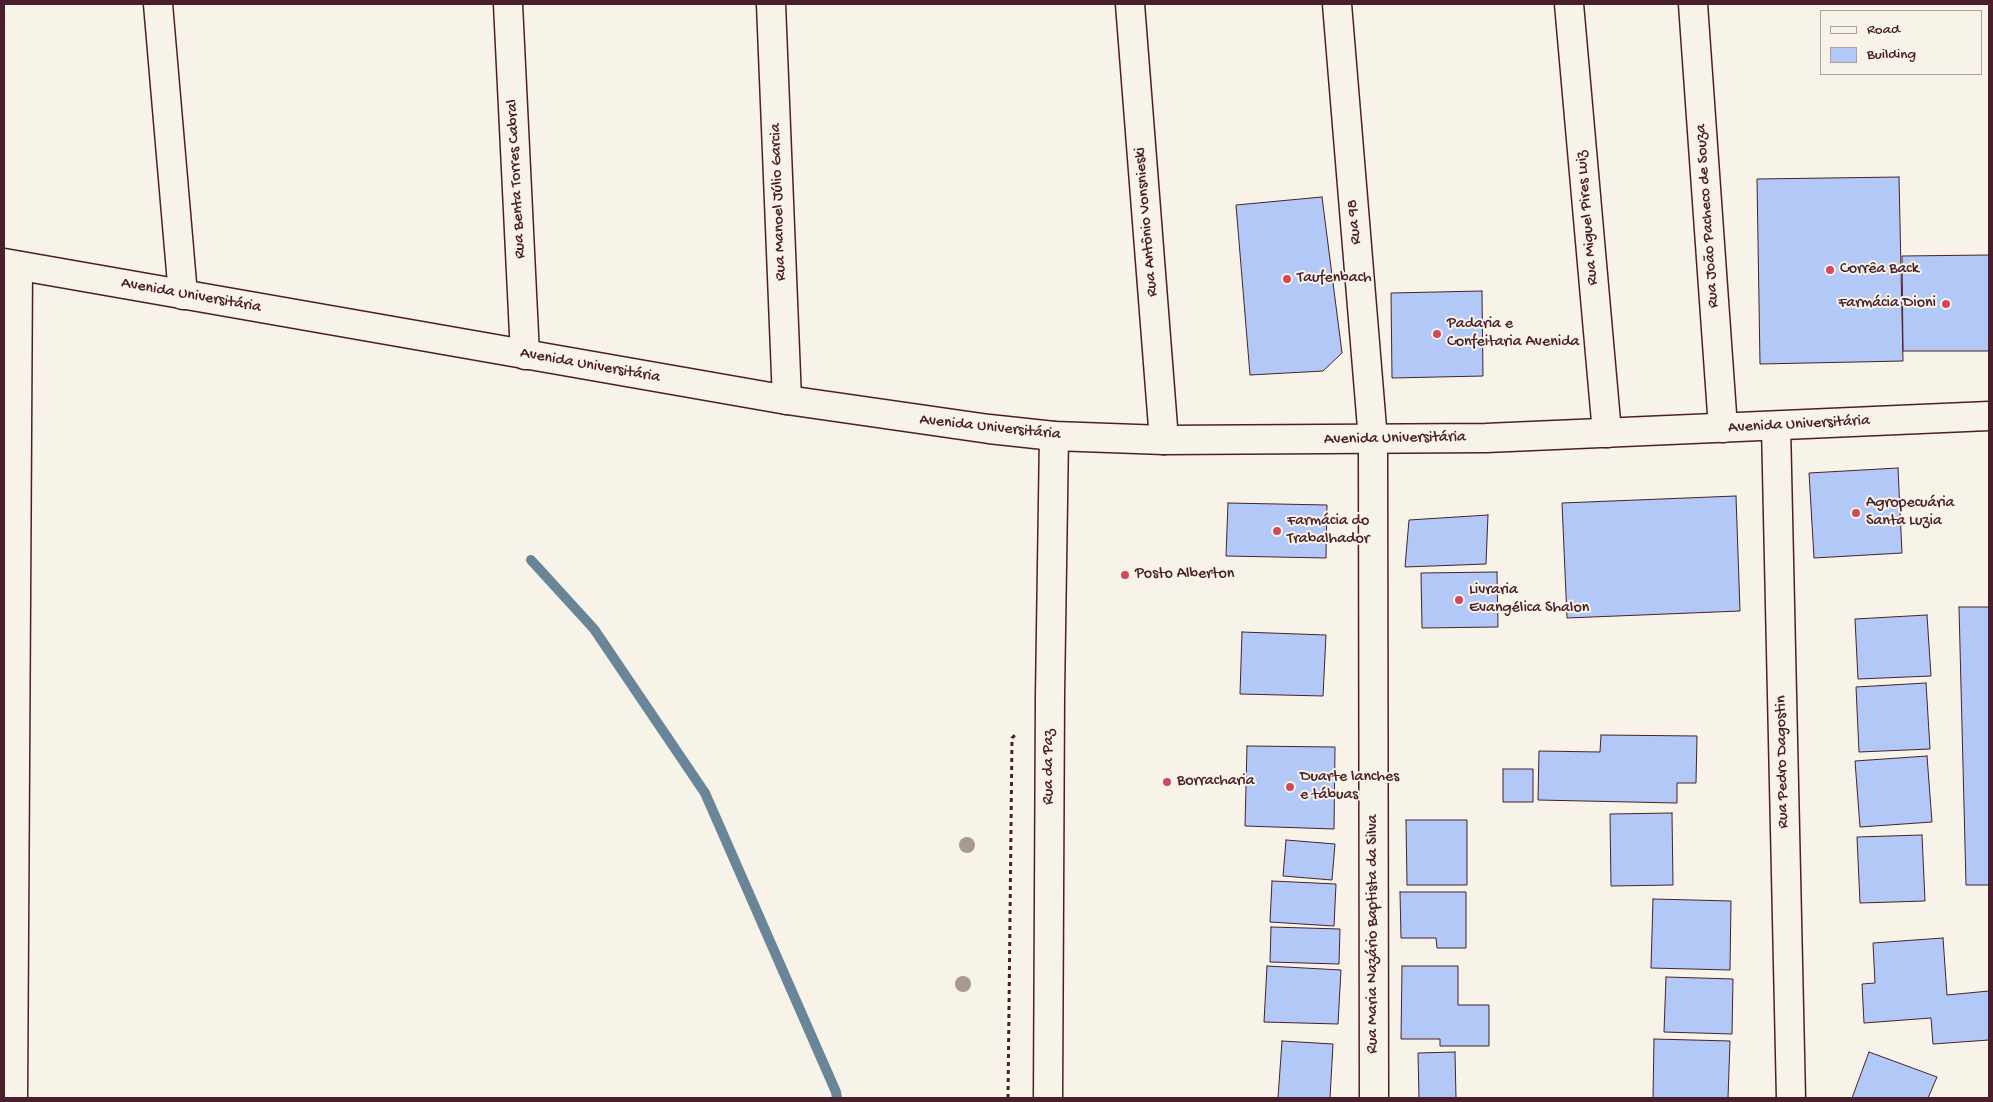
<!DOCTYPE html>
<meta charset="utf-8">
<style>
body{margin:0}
#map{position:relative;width:1993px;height:1102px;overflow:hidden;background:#f7f3e8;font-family:"Gochi Hand",sans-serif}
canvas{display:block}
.frame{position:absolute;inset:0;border:5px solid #4a1f2b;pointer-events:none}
.legend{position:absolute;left:1820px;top:10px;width:162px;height:65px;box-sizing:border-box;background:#f7f3e8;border:1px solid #b29e9c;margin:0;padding:6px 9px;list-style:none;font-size:15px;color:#4a1f2b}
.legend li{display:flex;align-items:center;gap:10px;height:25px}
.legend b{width:25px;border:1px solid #b29e9c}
</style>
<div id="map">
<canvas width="1993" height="1102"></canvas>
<div class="frame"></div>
<ul class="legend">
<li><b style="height:6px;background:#f7f3e8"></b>Road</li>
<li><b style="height:14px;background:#b2c8f6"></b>Building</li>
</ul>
</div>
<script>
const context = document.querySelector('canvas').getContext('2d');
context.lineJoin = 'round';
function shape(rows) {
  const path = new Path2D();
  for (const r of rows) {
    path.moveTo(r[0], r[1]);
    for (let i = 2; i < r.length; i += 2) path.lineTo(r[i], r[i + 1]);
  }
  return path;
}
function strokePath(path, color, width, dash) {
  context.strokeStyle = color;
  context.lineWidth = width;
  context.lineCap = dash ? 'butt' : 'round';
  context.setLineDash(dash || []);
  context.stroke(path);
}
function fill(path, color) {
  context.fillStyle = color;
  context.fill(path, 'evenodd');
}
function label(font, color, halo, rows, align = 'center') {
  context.font = font + ' "Gochi Hand",sans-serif';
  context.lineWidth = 4;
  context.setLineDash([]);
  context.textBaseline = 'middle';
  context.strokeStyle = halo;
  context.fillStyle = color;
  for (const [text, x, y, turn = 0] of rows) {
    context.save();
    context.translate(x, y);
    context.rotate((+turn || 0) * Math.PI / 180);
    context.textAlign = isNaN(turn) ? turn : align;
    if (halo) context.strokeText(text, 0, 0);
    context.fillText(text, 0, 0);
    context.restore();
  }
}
const stream = shape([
 [531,560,594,629,705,793,836,1092,837,1098]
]);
const building = shape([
 [1899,177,1903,361,1760,364,1757,179,1899,177],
 [1322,197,1342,353,1323,371,1250,375,1236,205,1322,197],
 [1989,255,1989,351,1903,351,1902,256,1989,255],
 [1482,291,1483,376,1392,378,1391,293,1482,291],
 [1898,468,1902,553,1814,558,1809,473,1898,468],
 [1736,496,1740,611,1567,618,1562,503,1736,496],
 [1228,503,1327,505,1326,558,1226,556,1228,503],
 [1488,515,1486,564,1405,567,1409,520,1488,515],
 [1497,572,1498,627,1422,628,1421,573,1497,572],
 [1959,607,1989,607,1989,885,1966,885,1959,607],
 [1927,615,1931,676,1858,679,1855,619,1927,615],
 [1242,632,1326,635,1323,696,1240,694,1242,632],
 [1926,683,1930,749,1859,752,1856,687,1926,683],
 [1601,735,1697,736,1696,783,1677,783,1677,803,1538,800,1539,751,1600,752,1601,735],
 [1247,746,1335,747,1334,829,1245,826,1247,746],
 [1927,756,1932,822,1860,827,1855,761,1927,756],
 [1503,769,1533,769,1533,802,1503,802,1503,769],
 [1672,813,1673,885,1611,886,1610,814,1672,813],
 [1406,820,1467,820,1467,885,1407,885,1406,820],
 [1922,835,1925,901,1860,903,1857,837,1922,835],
 [1286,840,1335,844,1332,880,1283,876,1286,840],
 [1272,881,1336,884,1334,926,1270,922,1272,881],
 [1400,892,1466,892,1466,948,1437,948,1436,938,1401,938,1400,892],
 [1653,899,1731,901,1730,970,1651,968,1653,899],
 [1271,927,1340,929,1339,964,1270,962,1271,927],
 [1943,938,1947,995,1989,991,1989,1040,1933,1044,1931,1018,1864,1023,1862,984,1875,983,1873,943,1943,938],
 [1267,966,1341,970,1338,1024,1264,1022,1267,966],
 [1402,966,1458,966,1458,1005,1489,1005,1489,1046,1440,1046,1440,1039,1401,1039,1402,966],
 [1666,977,1733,979,1732,1034,1664,1032,1666,977],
 [1654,1039,1730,1041,1728,1098,1653,1098,1654,1039],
 [1282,1041,1333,1044,1330,1098,1278,1098,1282,1041],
 [1455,1052,1456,1098,1419,1098,1418,1053,1455,1052],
 [1869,1052,1937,1077,1928,1098,1852,1098,1869,1052]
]);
const path = shape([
 [1008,1098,1012,738,1017,733]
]);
const street = shape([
 [158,4,183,295],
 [508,4,525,355],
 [771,4,787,400],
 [1130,4,1164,440],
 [1337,4,1373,440,1374,1098],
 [1569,4,1607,433],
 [1693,4,1723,428],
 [1776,426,1791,1098],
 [13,1098,18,266],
 [1048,1098,1050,695,1054,436]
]);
const secondary = shape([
 [4,263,787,400,989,429,1054,436,1164,440,1486,438,1989,416]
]);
const trees = [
 [967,845],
 [963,984]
];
const markers = [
 [1830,270,5,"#d1495b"],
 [1287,279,5,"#d1495b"],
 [1946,304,5,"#d1495b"],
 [1437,334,5,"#d1495b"],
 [1856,513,5,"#d1495b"],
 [1277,531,5,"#d1495b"],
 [1125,575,5,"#d1495b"],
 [1459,600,5,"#d1495b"],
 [1167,782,5,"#d1495b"],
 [1290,787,5,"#d1495b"]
];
const streetNames = [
 ["Rua Benta Torres Cabral",517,179,-93],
 ["Rua Manoel Júlio Garcia",779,202,-92],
 ["Rua João Pacheco de Souza",1708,216,-94],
 ["Rua Miguel Pires Luiz",1588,218,-95],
 ["Rua Antônio Vonsnieski",1147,222,-95],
 ["Rua 98",1355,222,-95],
 ["Avenida Universitária",191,296,10],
 ["Avenida Universitária",590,366,10],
 ["Avenida Universitária",1799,425,-3],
 ["Avenida Universitária",990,428,6],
 ["Avenida Universitária",1395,439,-1],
 ["Rua Pedro Dagostin",1783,762,-91],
 ["Rua da Paz",1050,767,-90],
 ["Rua Maria Nazário Baptista da Silva",1374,934,-90]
];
const poiNames = [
 ["Corrêa Back",1840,270],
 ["Taufenbach",1297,279],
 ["Farmácia Dioni",1936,304,"right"],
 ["Padaria e",1447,325],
 ["Confeitaria Avenida",1447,343],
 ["Agropecuária",1866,504],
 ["Santa Luzia",1866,522],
 ["Farmácia do",1287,522],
 ["Trabalhador",1287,540],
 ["Posto Alberton",1135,575],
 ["Livraria",1469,591],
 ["Evangélica Shalon",1469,609],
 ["Duarte lanches",1300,778],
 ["e tábuas",1300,796],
 ["Borracharia",1177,782]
];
strokePath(stream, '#6b8598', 10);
fill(building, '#b2c8f6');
strokePath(building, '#4a1f2b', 1);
strokePath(street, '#4a1f2b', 31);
strokePath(secondary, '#4a1f2b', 31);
strokePath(path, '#4a1f2b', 3, [4, 4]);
strokePath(street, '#f7f3e8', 28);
strokePath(secondary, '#f7f3e8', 28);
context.fillStyle = '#a89a91';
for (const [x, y] of trees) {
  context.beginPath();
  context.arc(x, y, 8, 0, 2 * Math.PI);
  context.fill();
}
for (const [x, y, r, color] of markers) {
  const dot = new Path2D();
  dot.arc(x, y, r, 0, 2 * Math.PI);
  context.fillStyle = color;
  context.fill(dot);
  strokePath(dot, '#f7f3e8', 2);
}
label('16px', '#4a1f2b', '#f7f3e8', streetNames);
label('16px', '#4a1f2b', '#f7f3e8', poiNames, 'left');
</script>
